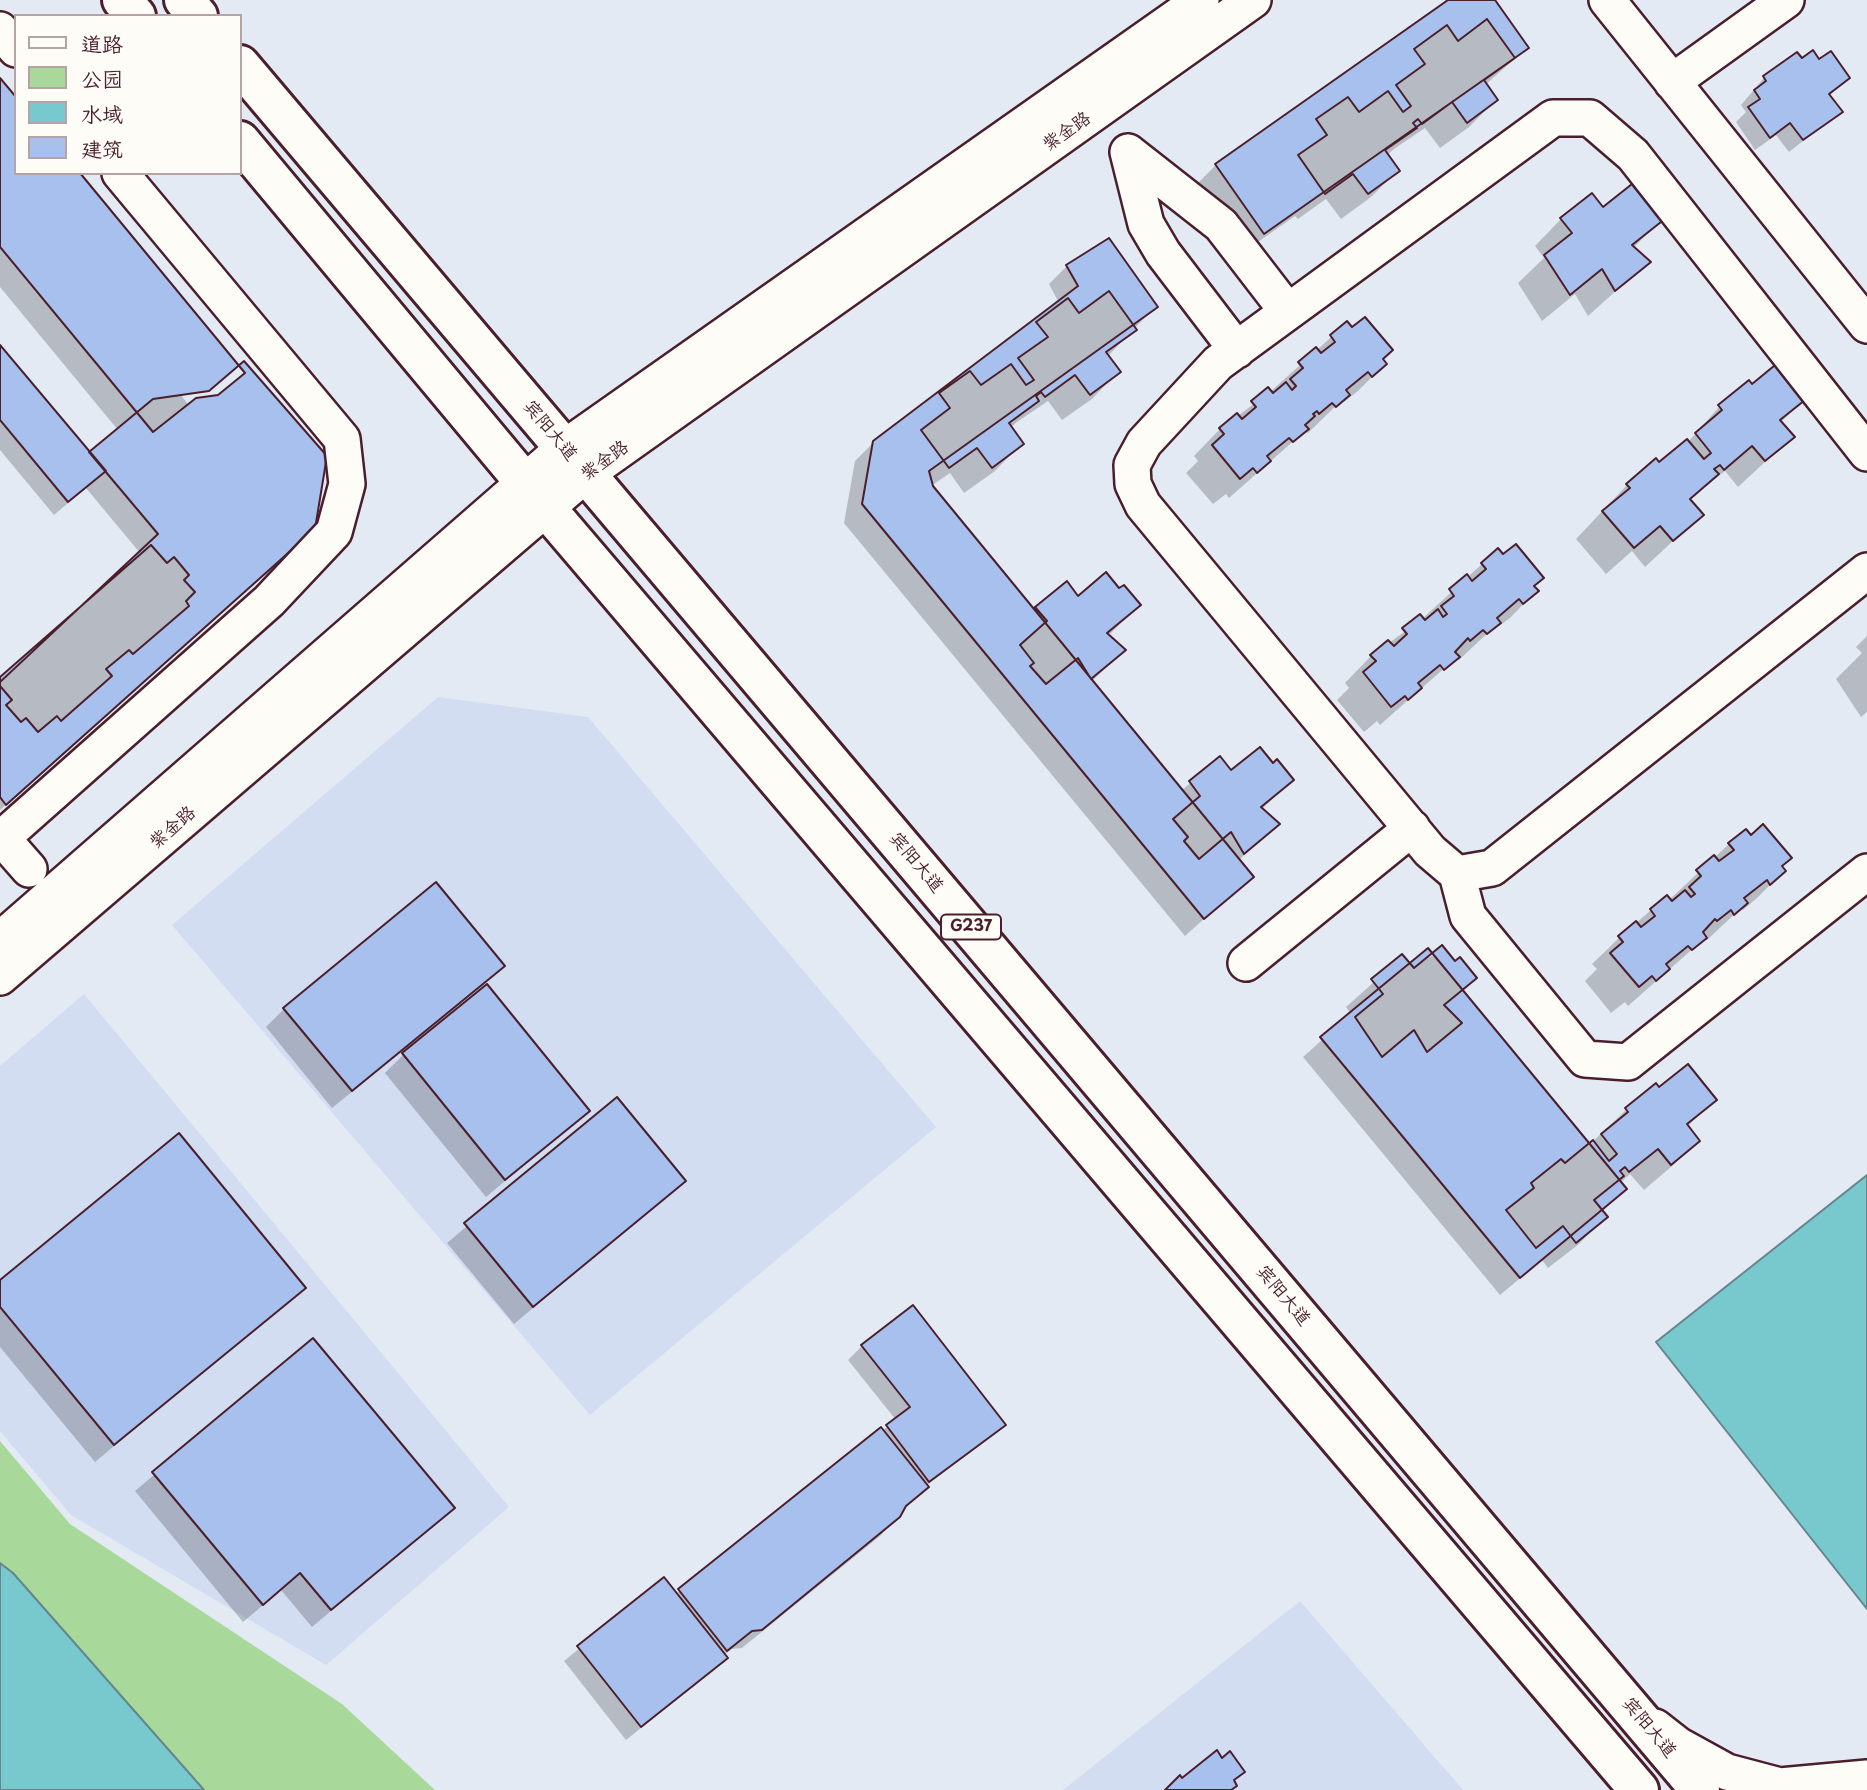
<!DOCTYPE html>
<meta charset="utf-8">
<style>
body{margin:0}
#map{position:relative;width:1867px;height:1790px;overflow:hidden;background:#e4eaf4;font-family:"Playpen Sans","LXGW WenKai TC",sans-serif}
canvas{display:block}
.legend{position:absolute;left:14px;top:14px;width:228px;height:161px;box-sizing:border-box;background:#fdfcf7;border:2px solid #b5a4a5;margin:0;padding:9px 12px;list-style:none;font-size:21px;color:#4a1f2b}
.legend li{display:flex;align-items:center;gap:14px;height:35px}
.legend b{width:35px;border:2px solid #b5a4a5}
</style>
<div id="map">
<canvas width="1867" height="1790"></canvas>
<ul class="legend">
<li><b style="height:9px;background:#fdfcf7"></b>道路</li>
<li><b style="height:19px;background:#a8d99a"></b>公园</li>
<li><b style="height:19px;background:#77c9cd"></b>水域</li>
<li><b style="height:19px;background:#a8c0ee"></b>建筑</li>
</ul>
</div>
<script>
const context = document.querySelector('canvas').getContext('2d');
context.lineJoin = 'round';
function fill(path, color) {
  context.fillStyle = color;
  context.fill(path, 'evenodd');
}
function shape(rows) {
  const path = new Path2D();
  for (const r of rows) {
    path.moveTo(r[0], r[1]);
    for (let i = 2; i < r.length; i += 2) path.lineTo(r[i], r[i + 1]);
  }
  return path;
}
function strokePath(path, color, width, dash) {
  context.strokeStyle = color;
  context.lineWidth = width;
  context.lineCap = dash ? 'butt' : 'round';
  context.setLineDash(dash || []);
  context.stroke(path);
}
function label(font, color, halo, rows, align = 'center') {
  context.font = font + ' "Playpen Sans","LXGW WenKai TC",sans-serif';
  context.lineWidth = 7;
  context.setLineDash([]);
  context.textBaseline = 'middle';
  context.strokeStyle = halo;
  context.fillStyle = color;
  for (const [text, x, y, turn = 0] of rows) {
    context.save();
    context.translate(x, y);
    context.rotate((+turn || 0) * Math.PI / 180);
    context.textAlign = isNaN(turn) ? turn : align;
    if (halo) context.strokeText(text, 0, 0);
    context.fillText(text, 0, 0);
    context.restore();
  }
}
const built = shape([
 [438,697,588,717,936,1127,590,1415,172,925],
 [84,994,509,1507,326,1665,71,1515,0,1431,0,1066],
 [1300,1601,1463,1790,1063,1790]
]);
const green = shape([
 [0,1441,70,1524,342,1704,435,1790,0,1790]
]);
const water = shape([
 [1867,1175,1867,1609,1656,1342,1867,1175],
 [0,1563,13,1573,204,1790,0,1790,0,1563]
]);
const shadow = shape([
 [1451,0,1493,0,1527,48,1485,85,1496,100,1469,127,1440,148,1425,128,1394,149,1387,155,1398,170,1371,197,1341,219,1326,199,1298,219,1295,216,1245,251,1198,183,1216,165],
 [1797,54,1801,61,1819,61,1848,78,1829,96,1840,112,1789,152,1776,135,1755,150,1736,122,1746,112,1741,105,1764,78],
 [0,80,16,173,294,547,0,810,0,679,140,553,86,488,54,515,0,450,0,348,89,454,118,430,0,287],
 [1644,203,1664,217,1633,248,1648,262,1588,316,1575,294,1542,321,1518,283,1544,258,1535,246,1561,219],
 [1067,266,1155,307,1107,357,1118,372,1092,399,1062,420,1048,401,1017,422,1010,428,1021,444,995,471,964,493,950,473,931,486,1034,611,1119,591,1139,605,1108,636,1124,650,1092,681,1181,791,1220,758,1231,772,1272,765,1292,780,1261,810,1277,824,1239,860,1252,876,1185,936,844,523,855,461,874,442,1059,303,1049,284],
 [1347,323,1385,364,1358,391,1344,402,1342,400,1308,433,1306,430,1229,498,1226,494,1213,504,1186,473,1198,461,1194,456,1220,429,1270,392],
 [1752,386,1807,396,1780,423,1792,437,1738,487,1725,471,1696,494,1689,501,1701,515,1645,567,1632,551,1606,574,1576,539,1627,485,1688,442,1719,407],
 [1482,564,1536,591,1510,618,1495,629,1494,627,1459,660,1457,657,1380,725,1377,721,1364,732,1337,700,1349,688,1345,683,1371,656,1422,619],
 [1867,636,1867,712,1861,717,1836,679,1862,653,1856,647],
 [1729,844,1784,871,1757,898,1743,910,1741,908,1707,940,1705,938,1628,1006,1625,1002,1611,1013,1585,981,1597,969,1592,964,1619,938,1651,910,1669,900],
 [1432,956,1455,963,1474,978,1461,991,1589,1145,1627,1109,1659,1089,1714,1100,1687,1127,1698,1141,1671,1167,1644,1190,1630,1174,1620,1183,1625,1189,1601,1212,1605,1217,1579,1244,1548,1268,1542,1260,1500,1295,1303,1057,1351,1014,1346,1007,1402,957,1410,965],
 [503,965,408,1046,588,1111,486,1197,385,1073,409,1049,407,1047,332,1108,266,1027,284,1009],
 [617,1100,684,1181,514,1324,447,1243],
 [0,1282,304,1288,95,1462,0,1347],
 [313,1340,453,1508,312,1627,281,1590,243,1622,135,1491],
 [862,1346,1004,1425,926,1486,880,1536,742,1648,732,1649,724,1655,726,1658,712,1671,626,1740,564,1661,664,1579,676,1594,896,1420,848,1360]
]);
const building = shape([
 [1448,0,1495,0,1529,48,1264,234,1215,164,1448,0],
 [1487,19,1515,58,1484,80,1498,100,1467,123,1452,102,1422,124,1418,119,1413,123,1417,128,1385,150,1400,171,1368,194,1353,174,1325,194,1298,155,1327,135,1316,119,1348,97,1359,112,1388,91,1403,112,1411,106,1396,85,1425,64,1414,49,1447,25,1458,41,1487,19],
 [1813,50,1819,59,1831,51,1850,78,1829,94,1843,112,1803,140,1790,123,1770,138,1748,107,1760,99,1754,90,1766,81,1763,76,1797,52,1802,58,1813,50],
 [0,78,16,97,16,173,80,173,245,373,218,395,196,398,153,432,0,247,0,78],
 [1632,184,1645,200,1649,196,1666,218,1632,245,1651,262,1615,291,1602,269,1570,295,1544,255,1572,233,1560,218,1592,193,1603,207,1632,184],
 [1109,238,1158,307,929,471,933,486,1254,877,1204,919,862,504,873,441,1078,286,1066,265,1109,238],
 [1109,291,1137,330,1106,352,1121,372,1090,395,1075,375,1045,397,1041,392,1036,396,1039,401,1009,423,1024,444,992,468,977,448,949,468,921,430,950,408,939,393,970,371,981,385,1011,364,1026,385,1034,380,1018,358,1048,337,1036,322,1068,298,1079,313,1109,291],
 [1365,317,1393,350,1383,359,1387,364,1372,377,1368,372,1346,390,1350,395,1336,407,1332,403,1319,414,1317,411,1313,414,1315,416,1305,425,1309,429,1293,442,1289,438,1267,456,1271,461,1257,473,1253,468,1240,479,1212,445,1224,434,1219,428,1237,413,1242,419,1256,407,1251,401,1268,387,1273,393,1286,382,1292,390,1296,386,1290,379,1303,368,1298,362,1316,347,1321,353,1335,342,1330,335,1347,321,1352,327,1365,317],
 [0,345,106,471,68,502,0,420,0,345],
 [244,361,327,456,315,529,6,805,0,797,0,682,158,534,89,452,153,399,209,391,244,361],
 [1780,361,1810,396,1780,420,1795,437,1765,461,1752,446,1724,470,1720,465,1714,469,1719,474,1690,499,1704,515,1673,541,1660,526,1634,548,1602,511,1630,488,1626,484,1656,458,1659,462,1687,439,1704,459,1711,453,1695,433,1722,410,1718,405,1749,380,1752,384,1780,361],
 [1516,544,1544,578,1534,586,1539,591,1523,604,1519,599,1497,618,1501,623,1487,634,1483,630,1470,641,1468,638,1455,652,1460,657,1444,670,1440,665,1418,683,1422,688,1408,700,1405,696,1391,707,1363,672,1376,661,1370,655,1388,640,1394,646,1407,634,1402,628,1420,614,1425,620,1438,609,1443,617,1447,614,1441,606,1454,596,1449,589,1467,574,1472,581,1486,569,1481,563,1498,548,1503,554,1516,544],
 [151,545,167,563,174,557,189,575,184,580,195,592,186,601,189,606,133,654,129,650,106,669,112,676,61,721,57,716,38,732,26,718,21,722,6,705,12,700,0,686,0,677,151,545],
 [1106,572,1119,588,1124,585,1141,605,1107,633,1126,650,1091,679,1078,658,1046,684,1030,666,1034,663,1020,645,1047,621,1035,607,1067,581,1078,596,1106,572],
 [1260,747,1273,763,1277,759,1294,780,1261,807,1280,824,1244,854,1231,832,1199,859,1184,841,1188,837,1173,819,1200,796,1189,781,1220,756,1231,770,1260,747],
 [1763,824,1792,858,1782,866,1786,871,1770,885,1767,880,1744,898,1748,903,1734,915,1731,910,1717,921,1715,919,1703,932,1707,938,1692,950,1688,946,1666,964,1670,969,1656,981,1652,976,1639,987,1610,953,1623,942,1618,936,1636,921,1641,927,1655,916,1650,909,1667,895,1672,901,1685,890,1691,897,1695,894,1689,887,1701,876,1696,870,1714,855,1719,861,1734,850,1728,843,1746,829,1751,835,1763,824],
 [436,882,505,966,352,1091,283,1008,436,882],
 [1442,945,1455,961,1460,957,1477,978,1444,1005,1462,1023,1427,1052,1414,1030,1382,1057,1355,1017,1383,994,1371,979,1402,954,1414,968,1442,945],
 [1428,948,1627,1189,1520,1278,1320,1037,1428,948],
 [487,984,590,1111,505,1180,402,1053,487,984],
 [1688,1064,1717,1100,1687,1124,1700,1141,1671,1165,1658,1149,1629,1172,1625,1167,1620,1171,1624,1176,1594,1200,1608,1217,1576,1243,1563,1226,1536,1248,1506,1210,1534,1188,1531,1183,1561,1159,1565,1163,1593,1140,1609,1161,1617,1154,1601,1134,1628,1112,1625,1108,1656,1083,1659,1087,1688,1064],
 [617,1097,686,1181,533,1307,464,1223,617,1097],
 [179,1133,306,1288,114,1445,0,1307,0,1280,179,1133],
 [913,1305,1006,1425,929,1482,886,1425,910,1407,861,1345,913,1305],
 [313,1338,455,1508,331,1610,300,1573,263,1605,152,1472,313,1338],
 [881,1427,929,1487,906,1506,900,1517,762,1630,752,1631,727,1651,678,1589,881,1427],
 [664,1577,728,1658,641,1727,577,1646,664,1577],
 [1217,1750,1222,1758,1230,1751,1245,1772,1234,1780,1237,1786,1231,1790,1165,1790,1180,1775,1182,1778,1217,1750]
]);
const minor = shape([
 [1607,0,1867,325],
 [0,30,16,49],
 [1672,82,1786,0],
 [1128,152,1146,224,1163,253,1237,350],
 [1128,152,1221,225,1288,312],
 [1867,453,1633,155,1590,118,1553,118,1218,363,1144,443,1132,465,1133,484,1143,505,1430,851,1457,874,1492,868,1867,571],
 [0,836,29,869],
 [2,838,269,601,334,532,347,484,342,439,120,173],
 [1457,874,1468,916,1585,1059,1628,1062,1867,872],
 [0,940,564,448,1201,0],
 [1246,963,1412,828],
 [0,977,586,474,1253,0],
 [1655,1727,1678,1745,1727,1772,1780,1786,1867,1778]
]);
const highway = shape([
 [122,0,136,16],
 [184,0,198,16],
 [240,65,1700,1790],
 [240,141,546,508,1639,1790]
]);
const shields = [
 [971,927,60]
];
const shieldNames = [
 ["G237",971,927]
];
const streetNames = [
 ["紫金路",1067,132,-35],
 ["宾阳大道",550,431,50],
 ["紫金路",605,461,-36],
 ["紫金路",173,828,-41],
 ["宾阳大道",916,863,50],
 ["宾阳大道",1283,1296,50],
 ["宾阳大道",1649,1728,50]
];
fill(built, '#d2ddf2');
fill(green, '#a8d99a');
fill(water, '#77c9cd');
strokePath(water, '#65858c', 2);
fill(shadow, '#0003');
fill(building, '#a8c0ee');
strokePath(building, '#4a1f2b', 2);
strokePath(minor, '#4a1f2b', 40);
strokePath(highway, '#4a1f2b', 44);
strokePath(minor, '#fdfcf7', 35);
strokePath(highway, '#fdfcf7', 38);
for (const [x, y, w] of shields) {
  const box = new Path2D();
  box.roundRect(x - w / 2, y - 12.5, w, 25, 5);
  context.fillStyle = '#fdfcf7';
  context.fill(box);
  strokePath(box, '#4a1f2b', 2);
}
label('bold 16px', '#4a1f2b', null, shieldNames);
label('18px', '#4a1f2b', '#fdfcf7', streetNames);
</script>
